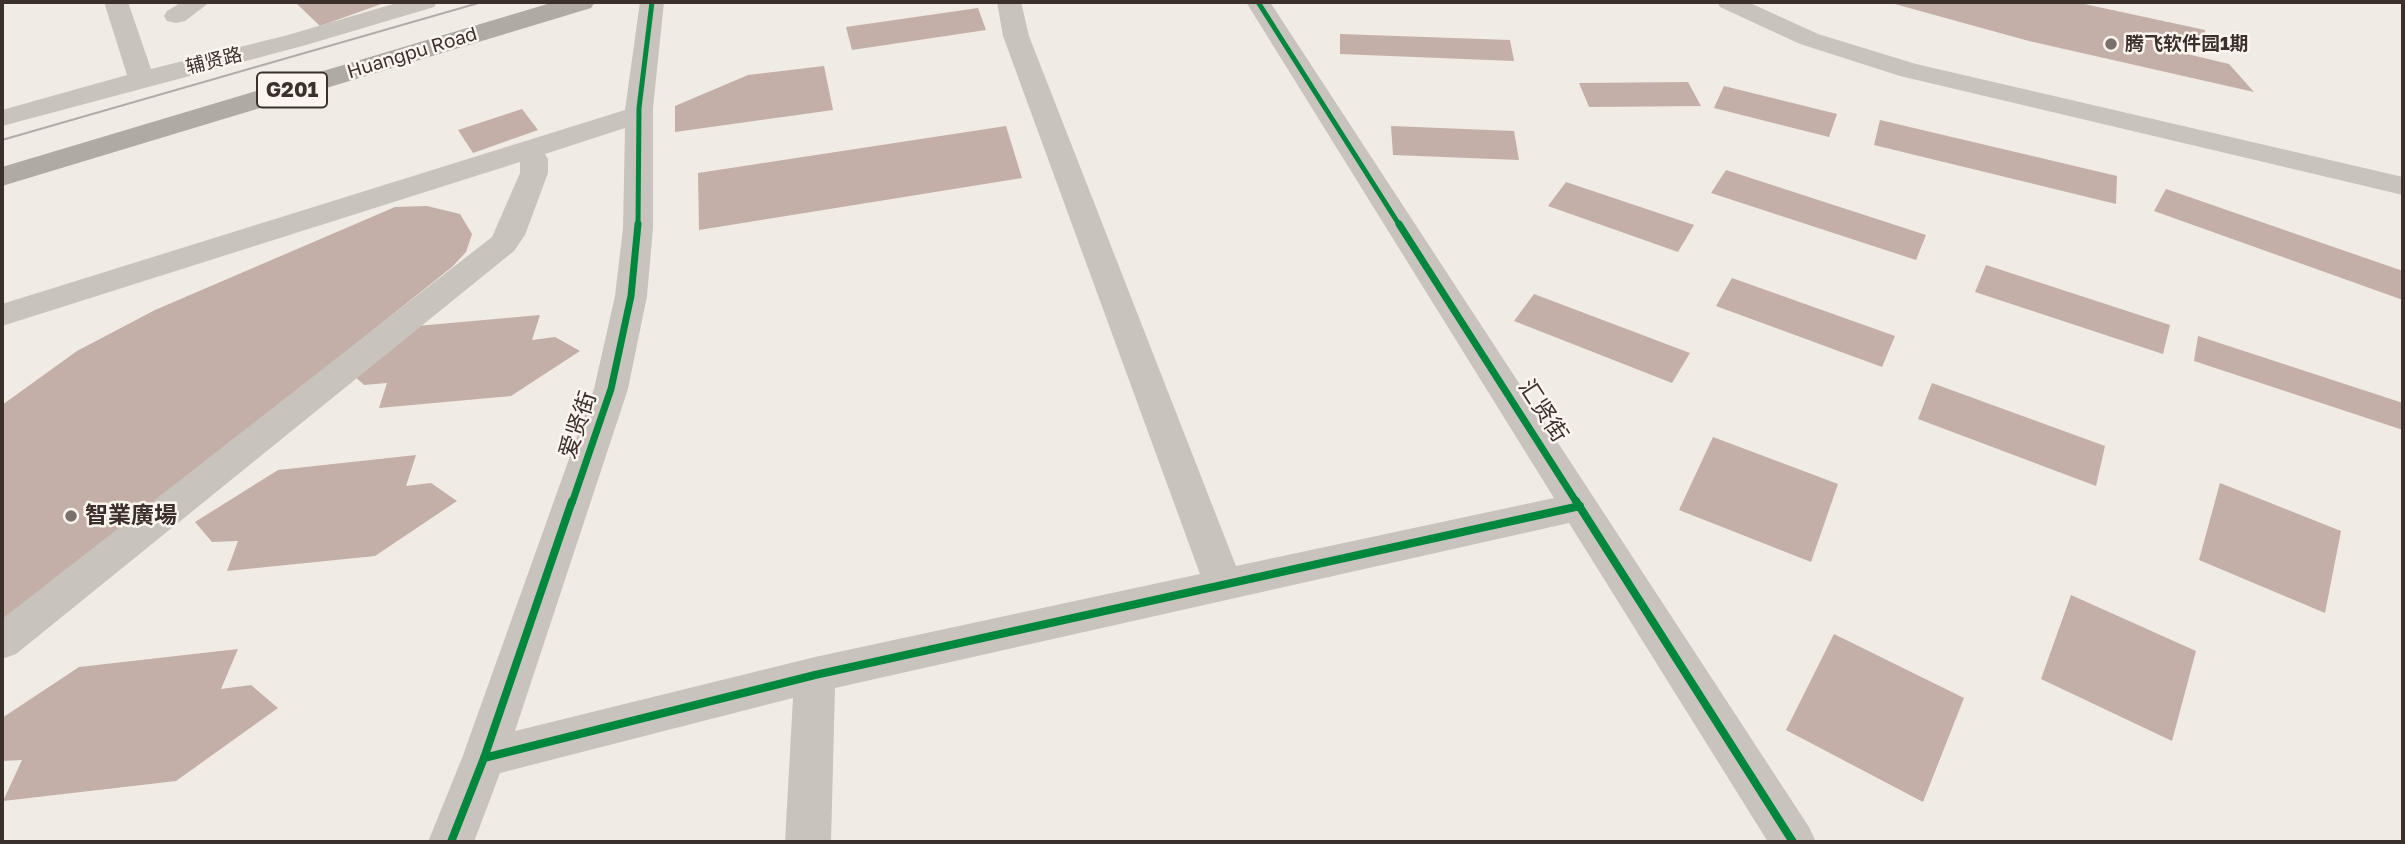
<!DOCTYPE html>
<meta charset="utf-8">
<style>
body{margin:0}
#map{position:relative;width:2405px;height:844px;overflow:hidden;background:#f0ebe5;font-family:"Golos Text",sans-serif}
canvas{display:block}
.frame{position:absolute;inset:0;border:4px solid #3b302b;pointer-events:none}
</style>
<div id="map">
<canvas width="2405" height="844"></canvas>
<div class="frame"></div>
</div>
<script>
const context = document.querySelector('canvas').getContext('2d');
context.lineJoin = 'round';
function fill(path, color) {
  context.fillStyle = color;
  context.fill(path, 'evenodd');
}
function shape(rows) {
  const path = new Path2D();
  for (const r of rows) {
    path.moveTo(r[0], r[1]);
    for (let i = 2; i < r.length; i += 2) path.lineTo(r[i], r[i + 1]);
  }
  return path;
}
function strokePath(path, color, width, dash) {
  context.strokeStyle = color;
  context.lineWidth = width;
  context.lineCap = dash ? 'butt' : 'round';
  context.setLineDash(dash || []);
  context.stroke(path);
}
function label(font, color, halo, rows, align = 'center') {
  context.font = font + ' "Golos Text","Noto Sans SC",sans-serif';
  context.lineWidth = 5;
  context.setLineDash([]);
  context.textBaseline = 'middle';
  context.strokeStyle = halo;
  context.fillStyle = color;
  for (const [text, x, y, turn = 0] of rows) {
    context.save();
    context.translate(x, y);
    context.rotate((+turn || 0) * Math.PI / 180);
    context.textAlign = isNaN(turn) ? turn : align;
    if (halo) context.strokeText(text, 0, 0);
    context.fillText(text, 0, 0);
    context.restore();
  }
}
const building = shape([
 [295,2,387,2,320,26],
 [2075,2,2205,30,2205,47,2179,41,2179,52,2229,64,2254,92,2029,41,1891,3],
 [978,8,986,30,852,50,846,27],
 [1340,34,1510,40,1514,61,1340,54],
 [824,66,833,110,675,132,675,106,748,75],
 [1688,82,1701,106,1589,107,1579,83],
 [1724,86,1837,114,1829,137,1714,108],
 [522,109,538,130,473,153,458,130],
 [1880,120,2117,176,2116,204,1874,145],
 [1006,126,1022,178,699,230,698,173],
 [1391,126,1514,131,1519,160,1393,155],
 [1726,170,1926,235,1916,260,1711,193],
 [1566,182,1694,225,1678,252,1548,206],
 [2166,189,2403,271,2403,300,2154,211],
 [427,206,460,214,472,234,466,252,452,267,2,626,2,405,77,351,155,310,395,207],
 [1986,265,2170,325,2163,354,1975,292],
 [1732,278,1895,336,1882,367,1716,306],
 [1534,294,1690,353,1672,383,1514,321],
 [540,315,532,340,555,337,580,351,511,396,379,408,387,383,364,385,346,368,417,326],
 [2198,336,2403,403,2403,430,2194,361],
 [1932,383,2105,446,2096,486,1918,419],
 [1713,437,1838,484,1811,562,1679,510],
 [416,455,406,486,431,483,457,501,375,556,227,571,238,541,212,542,195,522,278,470],
 [2220,483,2341,531,2325,613,2199,560],
 [2071,595,2196,651,2172,741,2041,679],
 [1834,634,1964,698,1923,802,1786,730],
 [238,649,221,689,251,685,278,708,176,781,3,801,22,760,2,761,2,718,79,667]
]);
const minor = shape([
 [104,2,128,2,151,69,288,35,400,2,437,2,434,7,306,45,2,126,2,110,127,75,104,2],
 [182,2,210,2,185,21,176,23,167,21,164,16,167,11,182,2],
 [640,2,664,2,653,108,653,228,647,296,628,389,515,731,815,657,1200,574,1003,36,997,2,1021,2,1029,36,1236,566,1554,498,1246,2,1270,2,1809,827,1816,842,1768,842,1569,523,835,688,831,842,785,842,793,698,500,773,474,842,428,842,462,758,594,389,615,296,623,228,625,128,545,154,548,159,548,173,525,235,514,251,16,654,2,659,2,619,492,237,520,173,520,162,2,326,2,304,625,110,640,2],
 [1717,2,1748,2,1818,34,1916,64,2403,177,2403,195,1900,76,1800,44,1720,7,1717,2]
]);
const highway = shape([
 [554,2,595,2,591,8,2,186,2,167,554,2]
]);
const tram = shape([
 [2,140,482,2]
]);
const cyclewayFar2 = shape([
 [1258,2,1400,226],
 [638,226,639,108,652,2]
]);
const cyclewayFar1 = shape([
 [1399,224,1577,503],
 [572,503,611,389,631,296,638,224]
]);
const cycleway = shape([
 [1576,501,1793,842],
 [484,758,815,675,1580,506],
 [451,842,484,758,572,501]
]);
const markers = [
 [2111,44,7,"#7a716c"],
 [71,516,7,"#7a716c"]
];
const farPoinames = [
 ["腾飞软件园1期",2125,44]
];
const farStreetnames = [
 ["Huangpu Road",412,53,-17],
 ["辅贤路",214,61,-14]
];
const shields = [
 [292,90,70]
];
const shieldNames = [
 ["G201",292,90]
];
const streetNames = [
 ["汇贤街",1543,411,57],
 ["爱贤街",578,425,-71]
];
const poiNames = [
 ["智業廣場",85,516]
];
fill(building, '#c3afa7');
fill(minor, '#c9c3be');
fill(highway, '#afaaa4');
strokePath(tram, '#b1aca8', 2);
strokePath(cyclewayFar2, '#00873e', 5);
strokePath(cyclewayFar1, '#00873e', 7);
strokePath(cycleway, '#00873e', 8);
for (const [x, y, r, color] of markers) {
  const dot = new Path2D();
  dot.arc(x, y, r, 0, 2 * Math.PI);
  context.fillStyle = color;
  context.fill(dot);
  strokePath(dot, '#fbf5ee', 2.5);
}
label('bold 19px', '#3b302b', '#fbf5ee', farPoinames, 'left');
label('19px', '#3b302b', '#fbf5ee', farStreetnames);
for (const [x, y, w] of shields) {
  const box = new Path2D();
  box.roundRect(x - w / 2, y - 17.5, w, 35, 5);
  context.fillStyle = '#fbf5ee';
  context.fill(box);
  strokePath(box, '#3b302b', 2);
}
label('bold 21px', '#3b302b', null, shieldNames);
label('23px', '#3b302b', '#fbf5ee', streetNames);
label('bold 23px', '#3b302b', '#fbf5ee', poiNames, 'left');
</script>
